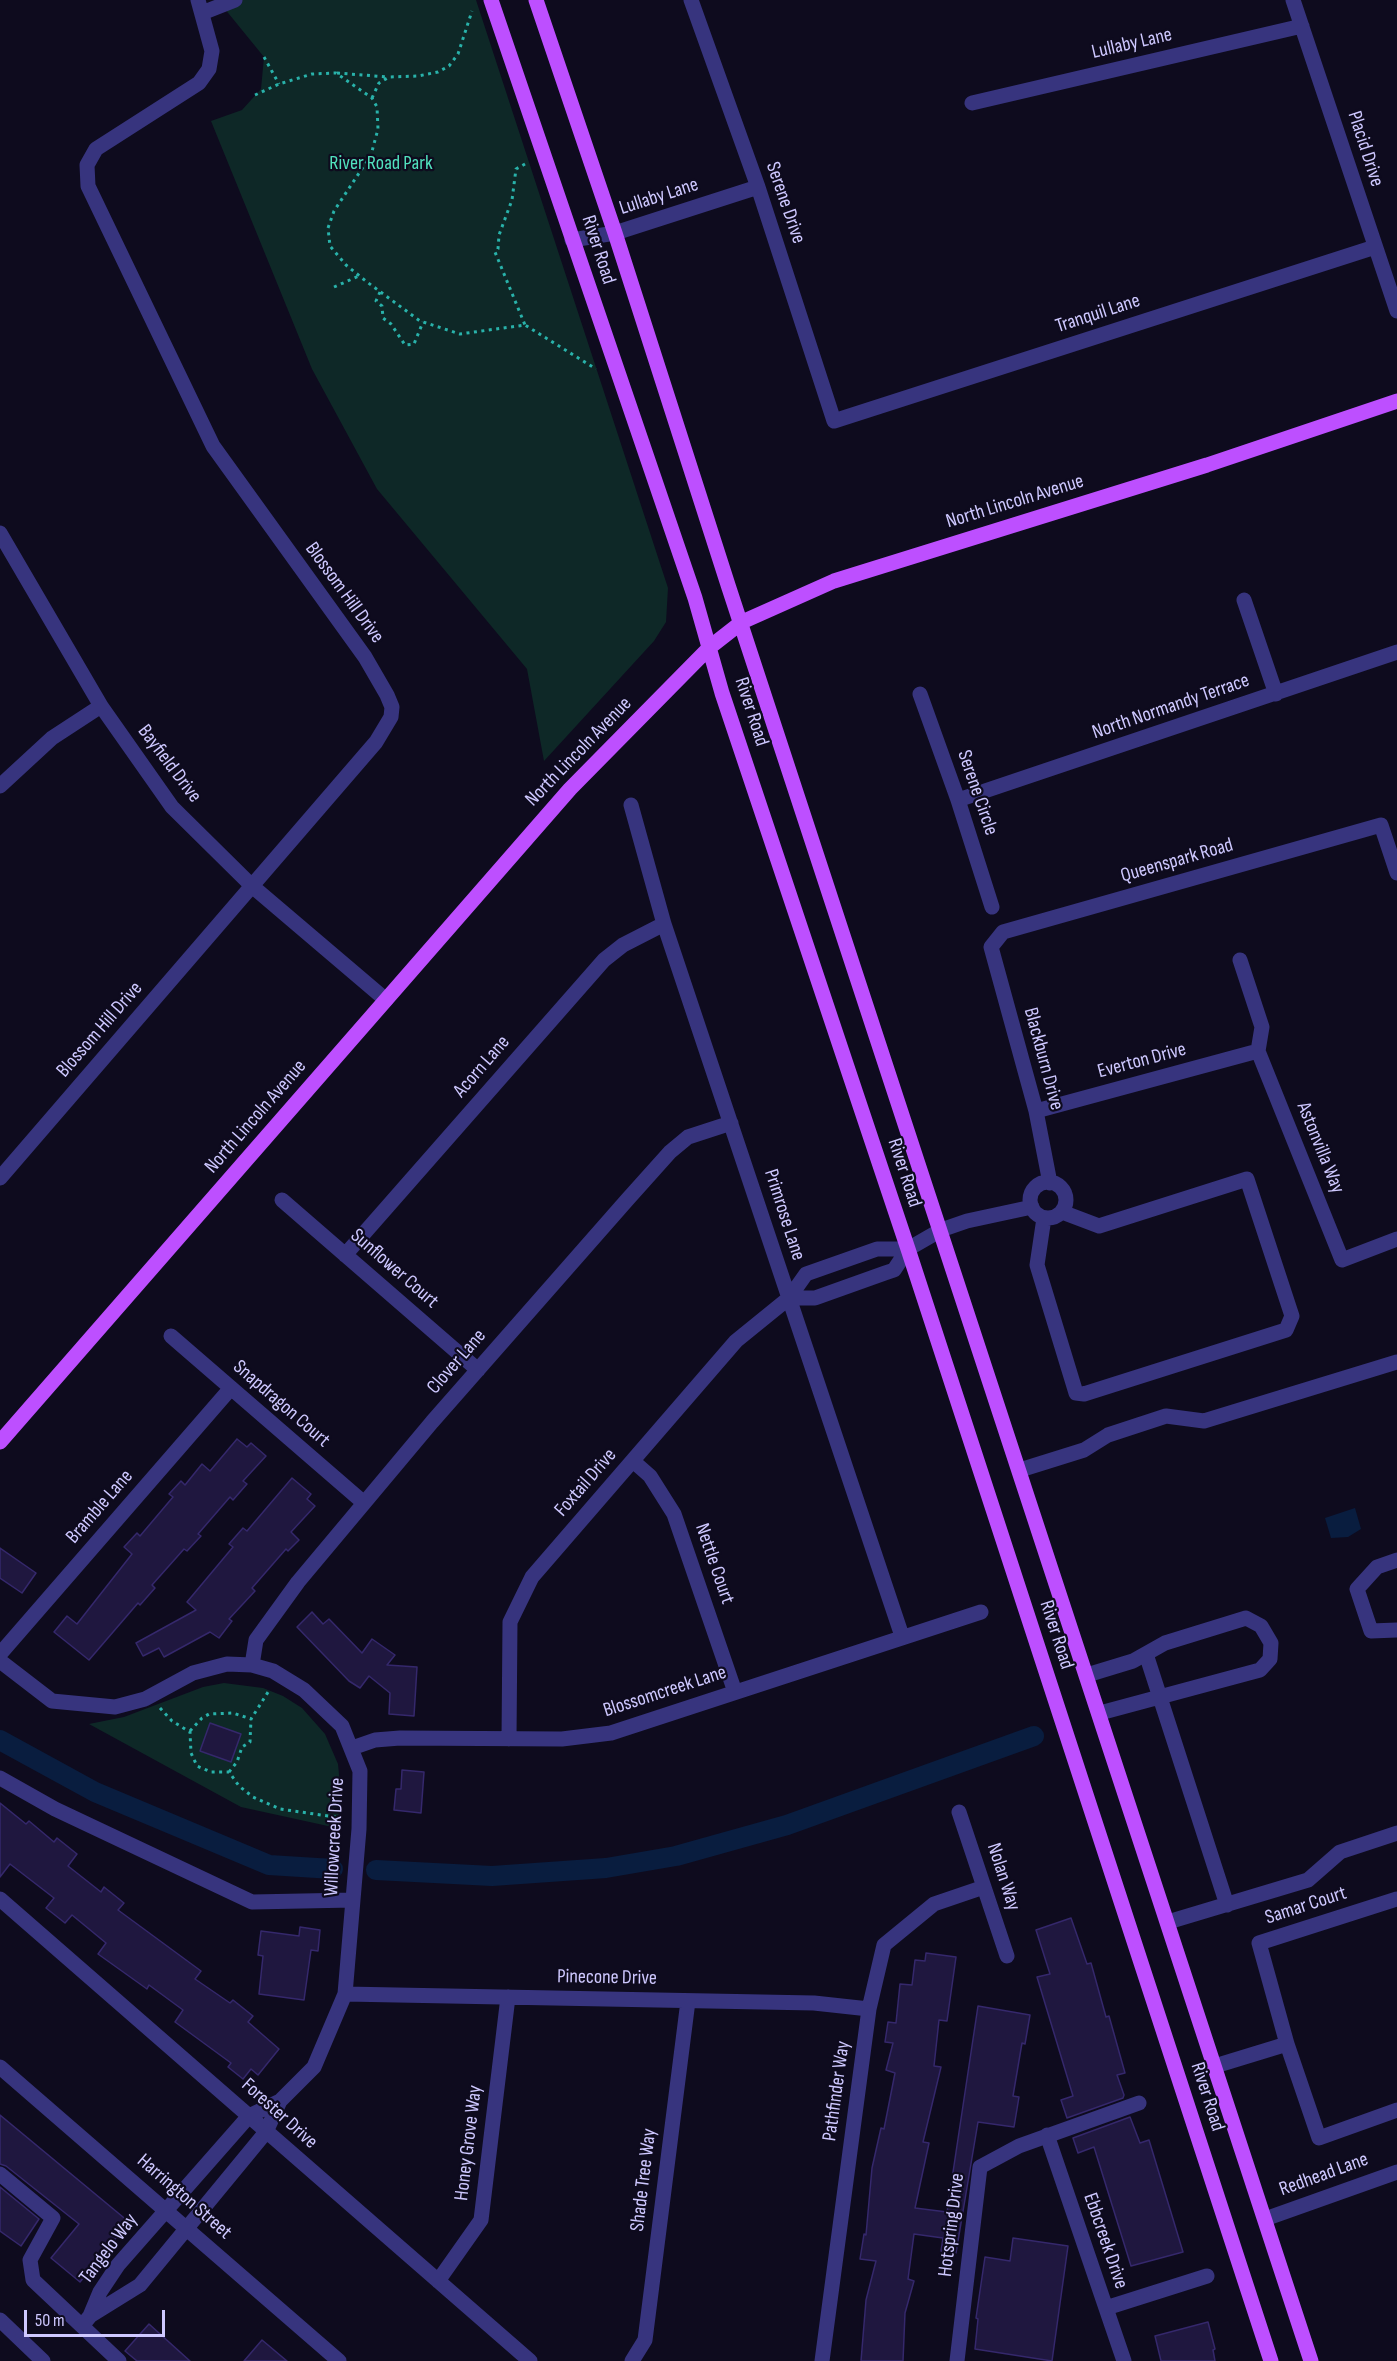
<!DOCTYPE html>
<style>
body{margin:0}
#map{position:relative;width:1397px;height:2361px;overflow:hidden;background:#0e0b1e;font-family:"Sofia Sans Condensed",sans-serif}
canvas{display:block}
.scale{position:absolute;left:24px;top:2310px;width:141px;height:27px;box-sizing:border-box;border:3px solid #cec8ff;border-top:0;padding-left:8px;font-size:18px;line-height:21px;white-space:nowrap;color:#cec8ff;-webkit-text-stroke:4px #0e0b1e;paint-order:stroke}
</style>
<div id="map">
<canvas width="1397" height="2361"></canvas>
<div class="scale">50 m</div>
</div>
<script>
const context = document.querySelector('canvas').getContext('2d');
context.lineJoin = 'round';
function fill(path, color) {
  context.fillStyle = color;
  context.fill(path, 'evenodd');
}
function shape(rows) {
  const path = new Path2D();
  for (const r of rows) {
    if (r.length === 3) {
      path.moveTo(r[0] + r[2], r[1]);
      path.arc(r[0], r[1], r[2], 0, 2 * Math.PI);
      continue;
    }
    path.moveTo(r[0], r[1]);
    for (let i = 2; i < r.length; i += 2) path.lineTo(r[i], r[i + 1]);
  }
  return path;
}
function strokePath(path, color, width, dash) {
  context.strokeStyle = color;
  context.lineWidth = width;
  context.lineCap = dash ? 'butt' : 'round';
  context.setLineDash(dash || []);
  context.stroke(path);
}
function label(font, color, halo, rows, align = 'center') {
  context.font = font + ' "Sofia Sans Condensed",sans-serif';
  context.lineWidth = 4.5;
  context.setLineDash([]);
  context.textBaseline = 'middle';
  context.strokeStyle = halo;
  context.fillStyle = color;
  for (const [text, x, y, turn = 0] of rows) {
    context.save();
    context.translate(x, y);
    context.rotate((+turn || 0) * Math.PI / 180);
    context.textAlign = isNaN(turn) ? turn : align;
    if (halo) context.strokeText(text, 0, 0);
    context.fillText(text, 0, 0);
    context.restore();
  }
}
const green = shape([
 [232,0,476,0,668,588,666,622,654,641,544,761,527,669,377,489,312,369,211,121,242,110,261,89,264,57,220,3],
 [224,1683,263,1688,283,1696,302,1708,325,1734,338,1764,341,1795,337,1828,241,1807,89,1724,124,1717,203,1687]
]);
const water = shape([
 [1355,1508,1361,1529,1348,1537,1331,1538,1325,1518]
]);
const canal = shape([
 [0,1740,95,1792,269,1865,333,1869],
 [376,1870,492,1876,606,1868,676,1856,787,1825,1034,1736]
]);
const building = shape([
 [237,1439,247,1447,251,1443,266,1456,243,1481,247,1484,233,1500,230,1497,198,1534,201,1536,187,1551,184,1549,152,1585,155,1588,140,1605,138,1603,89,1660,54,1632,67,1616,77,1624,132,1554,124,1547,137,1533,140,1536,173,1497,169,1494,181,1481,185,1485,202,1464,210,1471,237,1439],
 [292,1478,311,1494,307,1499,315,1506,291,1532,299,1540,288,1551,286,1549,252,1588,255,1591,229,1619,232,1621,219,1638,210,1632,164,1657,159,1648,143,1656,136,1643,196,1610,187,1602,233,1547,229,1544,243,1528,247,1531,292,1478],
 [0,1548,36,1573,22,1593,0,1578,0,1548],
 [312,1612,323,1624,329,1619,362,1653,372,1639,395,1655,387,1665,417,1667,414,1716,389,1714,390,1693,369,1676,360,1688,349,1681,297,1627,312,1612],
 [210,1723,241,1734,231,1762,200,1751,210,1723],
 [402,1770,424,1772,421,1813,394,1810,396,1789,401,1789,402,1770],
 [0,1803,26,1824,29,1821,54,1842,57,1838,77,1854,68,1866,101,1892,104,1887,124,1903,118,1910,201,1971,195,1979,230,2003,233,2000,253,2016,248,2022,279,2049,258,2075,251,2069,243,2079,228,2067,231,2063,175,2022,183,2010,149,1985,147,1989,98,1954,106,1943,72,1915,65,1923,46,1908,54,1898,10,1864,0,1877,0,1803],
 [1071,1918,1087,1964,1091,1963,1106,2017,1109,2016,1125,2073,1117,2075,1124,2095,1123,2098,1067,2118,1061,2100,1073,2096,1037,1977,1050,1974,1036,1930,1071,1918],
 [300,1927,320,1930,318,1951,311,1950,304,2000,259,1994,263,1956,258,1955,261,1931,299,1936,300,1927],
 [926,1953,956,1957,947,2021,939,2020,934,2066,941,2067,923,2142,929,2143,915,2208,947,2212,978,2006,1030,2015,1025,2044,1022,2043,1013,2096,1019,2097,1014,2127,978,2122,956,2253,941,2251,943,2238,914,2234,908,2279,914,2281,905,2313,903,2361,861,2361,866,2300,876,2261,860,2259,864,2234,866,2235,872,2168,881,2128,884,2129,895,2073,886,2070,893,2043,885,2042,888,2022,896,2023,900,1984,912,1985,915,1960,925,1961,926,1953],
 [0,2115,129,2222,80,2282,51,2258,79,2224,6,2166,0,2164,0,2115],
 [1130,2117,1140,2143,1149,2140,1183,2252,1131,2266,1094,2147,1078,2153,1073,2138,1130,2117],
 [0,2187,39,2219,21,2246,0,2231,0,2187],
 [1013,2238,1068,2246,1052,2361,975,2349,978,2319,976,2318,985,2257,1010,2261,1013,2238],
 [1208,2322,1215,2349,1213,2350,1215,2361,1161,2361,1155,2336,1208,2322],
 [149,2324,190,2361,137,2361,125,2351,149,2324],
 [262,2340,287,2361,244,2361,262,2340]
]);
const path = shape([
 [264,57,279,84],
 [337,73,388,77],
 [255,95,279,84,312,74,336,73,372,98,377,107,378,129,371,155,334,211,328,228,330,246,346,265,367,282,420,321,460,334,525,325,596,369],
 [372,98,379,83,389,77,418,76,438,72,449,66,458,54,472,11],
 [525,164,516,169,512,200,499,235,498,249,495,252,525,325],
 [334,287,359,276],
 [380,292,376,301,382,306,383,318,391,324,405,345,414,344,423,322],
 [160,1708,172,1721,190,1732,191,1753,197,1766,211,1772,229,1772,239,1786,253,1797,280,1809,342,1818],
 [190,1731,202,1718,209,1714,233,1713,251,1719,270,1689],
 [229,1772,237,1762,242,1747,250,1742,251,1719]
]);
const minor = shape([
 [691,0,758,187,834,421,1375,247],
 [1293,0,1397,311],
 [202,13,235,0],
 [972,103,1302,26],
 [572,240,615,233,758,187],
 [0,533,101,706,172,807,252,886,386,1000],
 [1244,600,1276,694],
 [920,694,958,800,992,907],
 [0,786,52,738,101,706],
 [958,800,1397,652],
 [631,805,664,924,902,1636],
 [1240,960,1262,1027,1258,1051,1342,1260,1397,1239],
 [1036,1111,1258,1051],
 [0,1178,376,742,391,717,392,707,387,695,365,657,213,446,88,186,87,165,96,149,199,83,209,69,212,51,198,0],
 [1048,1200,18],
 [1050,1183,1036,1111,991,947,1003,932,1381,825,1397,873],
 [282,1200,478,1370],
 [1044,1218,1037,1265,1076,1393,1084,1394,1286,1330,1292,1316,1247,1179,1099,1226,1062,1212],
 [345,1255,604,960,623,945,664,924],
 [789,1298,815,1298,885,1273,894,1270,908,1249,941,1230,967,1221,1032,1207],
 [171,1336,364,1503],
 [633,1461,650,1476,674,1514,735,1692],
 [1020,1470,1084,1450,1108,1435,1166,1416,1204,1421,1397,1362],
 [1397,1560,1377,1567,1357,1589,1371,1631,1397,1630],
 [0,1654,231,1388],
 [1146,1654,1227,1905],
 [0,1661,52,1701,115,1707,145,1699,193,1673,227,1664,252,1665,273,1671,304,1690,342,1726,360,1771,359,1829,345,1994,314,2067,280,2101,249,2116,118,2265,100,2292,90,2316,82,2326],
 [252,1665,256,1640,298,1582,432,1422,627,1200,670,1152,688,1137,731,1123],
 [1087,1675,1133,1661,1165,1643,1246,1618,1261,1626,1271,1643,1270,1659,1260,1670,1100,1713],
 [509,1739,510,1622,532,1577,736,1341,789,1298,806,1274,877,1249,908,1249],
 [352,1748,375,1740,400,1738,562,1739,611,1733,981,1612],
 [0,1778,55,1809,252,1902,353,1900],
 [959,1812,1007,1956],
 [0,1899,530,2361],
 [1397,1899,1259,1943,1287,2044,1319,2138,1397,2110],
 [1168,1922,1308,1880,1340,1852,1397,1833],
 [345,1994,814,2003,869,2009],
 [1215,2066,1287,2044],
 [0,2067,339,2361],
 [1047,2135,1124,2361],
 [0,2174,53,2218,30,2260,33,2280,119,2361],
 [1265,2219,1397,2172],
 [438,2281,481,2220,508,1997],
 [1106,2308,1207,2276],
 [90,2316,140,2285,266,2132,280,2101],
 [0,2320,43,2361],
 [632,2361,645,2340,688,2001],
 [822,2361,869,2009,884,1945,934,1904,984,1887],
 [957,2361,980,2167,1019,2146,1139,2103]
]);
const major = shape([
 [491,0,695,598,722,693,908,1249,1271,2361],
 [536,0,615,233,729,588,1311,2361],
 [0,1442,570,789,710,647,742,622,834,581,1207,465,1397,401]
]);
const streetNames = [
 ["Lullaby Lane",1132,44,-13],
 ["Placid Drive",1365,149,72],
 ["Lullaby Lane",659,197,-18],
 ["Serene Drive",785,203,71],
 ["River Road",598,250,72],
 ["Tranquil Lane",1098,314,-18],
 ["North Lincoln Avenue",1015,502,-17],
 ["Blossom Hill Drive",344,593,54],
 ["North Normandy Terrace",1171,707,-19],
 ["River Road",751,712,72],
 ["North Lincoln Avenue",579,752,-46],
 ["Bayfield Drive",169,764,53],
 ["Serene Circle",977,793,71],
 ["Queenspark Road",1177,861,-16],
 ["Blossom Hill Drive",100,1030,-49],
 ["Blackburn Drive",1043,1059,75],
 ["Everton Drive",1142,1061,-15],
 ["Acorn Lane",482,1067,-49],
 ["North Lincoln Avenue",256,1117,-49],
 ["Astonvilla Way",1320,1148,68],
 ["River Road",904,1173,72],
 ["Primrose Lane",784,1215,72],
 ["Sunflower Court",394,1269,41],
 ["Clover Lane",457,1362,-49],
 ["Snapdragon Court",281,1404,41],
 ["Foxtail Drive",586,1483,-49],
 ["Bramble Lane",100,1507,-49],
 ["Nettle Court",714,1564,71],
 ["River Road",1056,1635,72],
 ["Blossomcreek Lane",665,1692,-18],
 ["Willowcreek Drive",335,1837,-87],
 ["Nolan Way",1003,1877,72],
 ["Samar Court",1306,1906,-18],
 ["Pinecone Drive",607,1978,1],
 ["Pathfinder Way",837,2091,-82],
 ["River Road",1207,2097,72],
 ["Forester Drive",279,2114,42],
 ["Honey Grove Way",469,2143,-83],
 ["Redhead Lane",1324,2175,-20],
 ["Shade Tree Way",644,2180,-83],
 ["Harrington Street",184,2197,41],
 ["Hotspring Drive",952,2225,-83],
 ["Ebbcreek Drive",1105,2241,71],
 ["Tangelo Way",109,2249,-53]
];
const parkNames = [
 ["River Road Park",381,164]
];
fill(green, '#0e2827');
fill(water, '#091d3f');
strokePath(canal, '#091d3f', 20);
fill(building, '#1f173f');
strokePath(building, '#35286c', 1.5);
strokePath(path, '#29b2aa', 3, [3, 4.5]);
strokePath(minor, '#37347e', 15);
strokePath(major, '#bd4fff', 15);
label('20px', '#cec8ff', '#0e0b1e', streetNames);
label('20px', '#51e2be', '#0e0b1e', parkNames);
</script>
